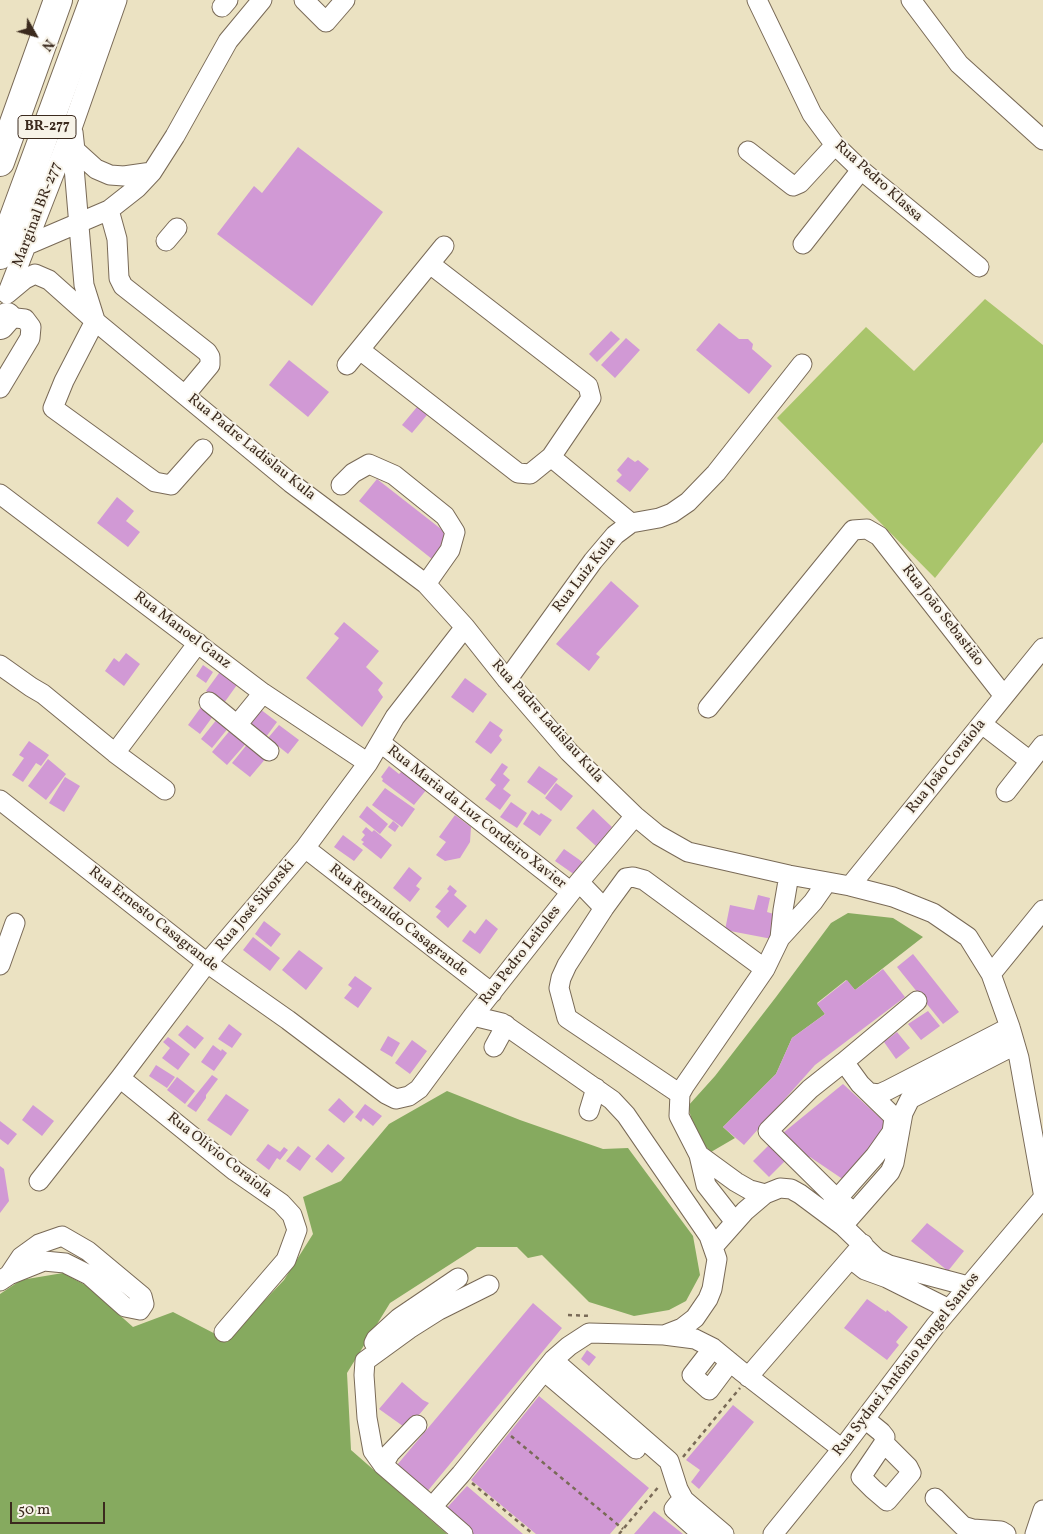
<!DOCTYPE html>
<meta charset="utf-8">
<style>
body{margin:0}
#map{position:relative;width:1043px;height:1534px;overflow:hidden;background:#ebe2c2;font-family:Vollkorn,serif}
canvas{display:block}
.north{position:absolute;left:10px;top:10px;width:50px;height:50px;-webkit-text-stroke:4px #f7f3e8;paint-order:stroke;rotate:128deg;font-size:14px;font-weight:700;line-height:20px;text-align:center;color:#3b2a1e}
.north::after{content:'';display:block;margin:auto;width:18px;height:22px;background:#3b2a1e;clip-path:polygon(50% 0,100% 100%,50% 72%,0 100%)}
.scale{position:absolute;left:10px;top:1502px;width:95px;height:22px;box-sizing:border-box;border:2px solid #3b2a1e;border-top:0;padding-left:6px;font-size:15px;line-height:18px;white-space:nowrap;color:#3b2a1e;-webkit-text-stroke:4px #f7f3e8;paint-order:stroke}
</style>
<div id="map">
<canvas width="1043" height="1534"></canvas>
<div class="north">N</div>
<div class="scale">50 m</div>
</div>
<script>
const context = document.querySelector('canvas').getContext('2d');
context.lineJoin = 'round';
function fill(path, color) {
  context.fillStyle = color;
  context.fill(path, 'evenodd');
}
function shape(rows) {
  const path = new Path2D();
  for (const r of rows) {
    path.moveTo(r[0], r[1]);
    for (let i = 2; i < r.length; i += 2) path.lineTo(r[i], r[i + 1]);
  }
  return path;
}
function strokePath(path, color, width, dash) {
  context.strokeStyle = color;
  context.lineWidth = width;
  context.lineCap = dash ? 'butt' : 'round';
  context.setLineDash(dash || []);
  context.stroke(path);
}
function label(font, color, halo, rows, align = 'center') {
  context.font = font + ' Vollkorn,serif';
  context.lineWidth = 4;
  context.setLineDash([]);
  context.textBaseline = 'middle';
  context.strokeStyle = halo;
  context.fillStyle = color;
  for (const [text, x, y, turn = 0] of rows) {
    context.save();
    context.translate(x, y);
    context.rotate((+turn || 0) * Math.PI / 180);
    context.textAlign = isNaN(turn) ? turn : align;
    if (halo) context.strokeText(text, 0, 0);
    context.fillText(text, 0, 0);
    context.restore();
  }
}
const green = shape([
 [985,299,1043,345,1043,442,935,578,777,418,866,327,914,371]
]);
const forest = shape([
 [848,913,893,918,923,937,855,990,846,980,817,1003,825,1014,792,1038,776,1074,723,1127,735,1138,711,1152,696,1136,688,1106,715,1076,776,997,831,923],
 [447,1091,520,1120,603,1149,628,1148,693,1236,700,1275,686,1301,669,1310,634,1316,589,1302,542,1255,528,1258,517,1247,477,1247,390,1303,347,1373,351,1450,447,1534,0,1534,0,1294,21,1280,63,1273,87,1286,133,1327,173,1312,227,1340,284,1280,313,1234,303,1197,341,1181,389,1124]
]);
const building = shape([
 [298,147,383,212,312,306,217,234,254,186,262,193],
 [719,323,739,339,748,339,753,344,752,349,772,366,749,394,696,350],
 [611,331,620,339,597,362,589,354],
 [626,338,640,350,615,378,601,365],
 [289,360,329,392,308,417,269,385],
 [417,407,427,415,412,433,402,425],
 [628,457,635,462,638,460,649,469,630,492,616,481,622,475,617,470],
 [377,479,450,536,432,559,359,501],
 [117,497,134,511,126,521,140,532,128,547,97,523],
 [611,581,639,606,596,654,600,657,589,671,556,644],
 [344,622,379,651,366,667,383,683,378,690,383,697,362,727,306,678,339,638,334,634],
 [126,653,140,664,124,686,105,671,114,658,119,662],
 [203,665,213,672,206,683,196,676],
 [222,669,239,682,224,703,206,691],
 [465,678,487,694,473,713,451,697],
 [204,703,216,712,200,734,188,725],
 [260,709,277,722,266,737,249,723],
 [218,718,229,727,212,748,201,739],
 [490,721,503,730,499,736,502,740,491,754,475,742],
 [279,725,299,740,288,754,268,738],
 [232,728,248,741,227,765,212,752],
 [29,741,49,755,41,766,36,763,23,782,12,775,24,758,19,755],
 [249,742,267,757,250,777,232,763],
 [48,759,66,774,46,800,28,786],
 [502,763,508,767,503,774,510,780,503,789,511,795,500,810,485,799,496,785,490,780],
 [389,766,399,774,402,771,427,789,414,805,382,781,383,779,381,777],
 [539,766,558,779,545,795,527,782],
 [65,777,80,786,64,812,49,803],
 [556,783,573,796,561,811,545,798],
 [385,788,415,809,402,827,372,805],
 [511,802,527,813,517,828,500,817],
 [367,806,388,824,380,834,359,817],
 [593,809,612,827,596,846,576,828],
 [532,810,539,815,541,813,552,820,540,836,523,824],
 [455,815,471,827,470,842,460,858,445,861,436,855,446,842,439,837],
 [393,821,399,826,395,832,388,827],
 [366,827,372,832,374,830,392,845,381,859,362,844,364,842,361,840,365,835,362,832],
 [343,835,363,850,354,861,334,847],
 [564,849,584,863,575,875,555,861],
 [409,867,422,878,416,886,420,889,410,902,393,888],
 [450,885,457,891,454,895,467,906,448,928,436,917,441,911,435,907,449,891,447,889],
 [758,895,770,898,767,912,777,915,772,939,725,930,730,905,754,910],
 [486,919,498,929,480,954,462,941,470,930,475,934],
 [264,921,281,934,271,947,255,934],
 [253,937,280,958,270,971,243,950],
 [299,950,323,968,306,990,282,970],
 [913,954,959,1012,943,1024,897,967],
 [883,969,905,997,815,1065,744,1145,723,1127,776,1074,792,1038,825,1014,817,1004,847,980,855,990],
 [355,976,372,988,358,1008,344,998,352,988,348,985],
 [928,1011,940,1026,921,1040,908,1024],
 [229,1024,242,1034,232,1048,218,1039],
 [187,1025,204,1038,195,1049,178,1035],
 [897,1032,910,1048,896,1059,884,1042],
 [388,1036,400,1043,392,1057,380,1050],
 [168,1037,190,1054,178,1070,162,1058,170,1048,163,1042],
 [412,1040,427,1051,410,1074,395,1063],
 [213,1045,221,1051,222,1049,227,1053,214,1071,201,1062],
 [156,1065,175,1077,167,1088,149,1076],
 [212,1075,218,1079,206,1095,206,1098,196,1112,187,1106],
 [177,1077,195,1091,185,1104,167,1090],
 [843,1084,888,1125,844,1180,810,1157,802,1157,783,1133],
 [226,1094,249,1110,231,1136,207,1120],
 [339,1098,354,1112,344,1123,328,1110],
 [365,1104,382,1116,373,1126,363,1118,361,1122,355,1117],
 [33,1105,54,1121,42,1136,22,1120],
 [0,1121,17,1134,8,1145,0,1139],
 [773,1141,789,1157,769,1177,753,1161],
 [268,1144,280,1152,284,1147,288,1150,280,1160,277,1158,269,1170,256,1160],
 [328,1144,345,1158,332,1173,315,1159],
 [298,1146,311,1156,300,1171,286,1161],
 [0,1166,4,1169,9,1201,0,1213],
 [927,1223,964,1251,948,1271,911,1241],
 [867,1299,886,1312,887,1310,908,1327,896,1342,899,1345,887,1360,844,1328],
 [533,1303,562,1328,426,1493,397,1465],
 [587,1350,596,1357,589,1366,581,1359],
 [402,1382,423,1400,429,1403,407,1429,379,1409],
 [539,1396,649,1488,610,1534,536,1534,471,1480],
 [733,1405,754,1422,699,1489,691,1482,700,1470,686,1460],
 [467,1486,523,1534,472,1534,444,1511],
 [654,1511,683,1534,634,1534]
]);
const path = shape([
 [568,1315,592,1316],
 [511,1436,623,1529],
 [683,1457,740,1388],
 [472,1483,533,1534],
 [619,1534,660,1485]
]);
const minor = shape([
 [304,0,326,22,345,0],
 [757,0,812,114,835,145,861,170,979,267],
 [911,0,959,64,1043,140],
 [222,7,228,0],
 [73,132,75,150,74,167,84,285,95,320],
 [75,150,96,169,110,175,124,176,152,172],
 [748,151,793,186,800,183,835,145],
 [109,210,117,239,119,278,123,286,207,352,210,357,210,365,185,395],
 [166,241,177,228],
 [803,244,861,170],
 [27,245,109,210,137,188,152,172,175,136,228,41,262,0],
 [430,264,588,386,591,398,551,457],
 [8,292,72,128,117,0],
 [7,294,25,279,35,274,49,280,95,321,291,483,426,584,465,627,507,680,569,752,635,816,658,835,688,852,789,875,850,886,893,897,933,913,968,937,991,974,1010,1027,1019,1058,1043,1192],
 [95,321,64,381,53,408,155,482,171,485,203,449],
 [360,350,518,473,530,474,551,457,631,523],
 [347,365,444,246],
 [0,388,30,338,31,327,25,319,7,317],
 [341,485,353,473,369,464,394,475,445,516,455,532,450,550,426,584],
 [0,494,263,693,368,763],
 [0,665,31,687,43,694,115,753,198,643],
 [507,680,593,561,615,535,631,523,659,518,672,513,688,502,716,473,802,364],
 [209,702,269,751],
 [708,708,853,530,867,529,879,536,1004,696],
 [982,724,1030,761],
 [237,725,263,693],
 [381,743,571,892],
 [115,753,165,790],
 [1006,792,1043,745],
 [0,800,207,963,288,1020,386,1094,396,1099,409,1096,419,1089,473,1016,579,882,635,816],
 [305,848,492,993],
 [579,882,604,908,567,965,561,978,559,988,567,1018,680,1094],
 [827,882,813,902,780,938,765,969,685,1085,680,1094,679,1116,699,1155,736,1182,750,1190,765,1194,780,1188,791,1189,800,1194,843,1226,877,1259,889,1265,968,1286],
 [850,886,1043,648],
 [604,908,626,878,633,877,644,880,765,969],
 [780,938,783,910,789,875],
 [0,965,15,923],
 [991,974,1043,910],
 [473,1016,502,1023,612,1100,626,1115,709,1236,717,1259,712,1289,708,1299,695,1318,682,1328,664,1335],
 [494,1047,506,1025],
 [844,1062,917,1001],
 [120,1078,235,1171,281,1203,292,1215,297,1230,286,1260,224,1332],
 [871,1093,879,1094,888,1090,1010,1027],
 [589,1111,596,1088],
 [699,1155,706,1185,735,1222],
 [39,1181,120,1078,207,963,305,848,368,763,395,717,465,627],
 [829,1208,875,1156,892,1132,894,1118],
 [854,1212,837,1199,768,1131,810,1089,844,1062,860,1084,894,1117],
 [846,1222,890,1172,894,1163,903,1113,910,1099,1015,1045],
 [713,1247,745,1211,765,1194],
 [851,1259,865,1270,887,1278,949,1309],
 [0,1281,9,1275,44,1261,65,1263,89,1275,125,1307,140,1310,144,1304,142,1296,88,1251,62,1236,39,1244,21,1257,9,1275],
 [489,1285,439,1310,409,1329,365,1361,364,1375,367,1418,373,1451,383,1465,432,1507,461,1474,553,1360,569,1346,589,1333,664,1335,695,1339,713,1348,741,1371,842,1449],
 [374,1343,376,1339,399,1318,458,1278],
 [713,1348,692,1375,709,1390,730,1362],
 [553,1360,669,1461,678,1489,684,1500,724,1534],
 [544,1371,636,1449],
 [748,1377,863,1244],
 [865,1419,881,1432,885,1437,884,1443,861,1477,873,1489,887,1501,911,1473,908,1467,884,1443],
 [383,1465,390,1453,417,1425],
 [935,1498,963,1526,973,1529,1001,1531,1006,1534],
 [678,1504,674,1509,702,1534],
 [432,1507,463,1534],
 [773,1534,842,1449,935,1326,1043,1198],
 [1035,1534,1043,1510]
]);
const highway = shape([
 [0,162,58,0],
 [0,255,94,0],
 [0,325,7,317]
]);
const shields = [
 [47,127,58]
];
const shieldNames = [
 ["BR-277",47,127]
];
const streetNames = [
 ["Rua Pedro Klassa",878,182,42],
 ["Marginal BR-277",38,215,-69],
 ["Rua Padre Ladislau Kula",251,448,39],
 ["Rua Luiz Kula",585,575,-52],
 ["Rua João Sebastião",942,616,52],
 ["Rua Manoel Ganz",182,631,37],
 ["Rua Padre Ladislau Kula",547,722,48],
 ["Rua João Coraiola",947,767,-51],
 ["Rua Maria da Luz Cordeiro Xavier",476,818,38],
 ["Rua José Sikorski",256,906,-50],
 ["Rua Ernesto Casagrande",153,920,38],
 ["Rua Reynaldo Casagrande",398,921,38],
 ["Rua Pedro Leitoles",521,956,-52],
 ["Rua Olívio Coraiola",219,1156,38],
 ["Rua Sydnei Antônio Rangel Santos",907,1365,-52]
];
fill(green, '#a9c56b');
fill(forest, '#86aa5f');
fill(building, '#d199d5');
strokePath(minor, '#796a57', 21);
strokePath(highway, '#796a57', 30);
strokePath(path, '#796a57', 2.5, [4, 4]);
strokePath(minor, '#fff', 19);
strokePath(highway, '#fff', 28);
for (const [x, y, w] of shields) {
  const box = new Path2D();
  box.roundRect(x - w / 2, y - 11.5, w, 23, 4);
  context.fillStyle = '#f7f3e8';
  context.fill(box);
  strokePath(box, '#3b2a1e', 1);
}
label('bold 14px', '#3b2a1e', null, shieldNames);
label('15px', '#3b2a1e', '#f7f3e8', streetNames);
</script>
